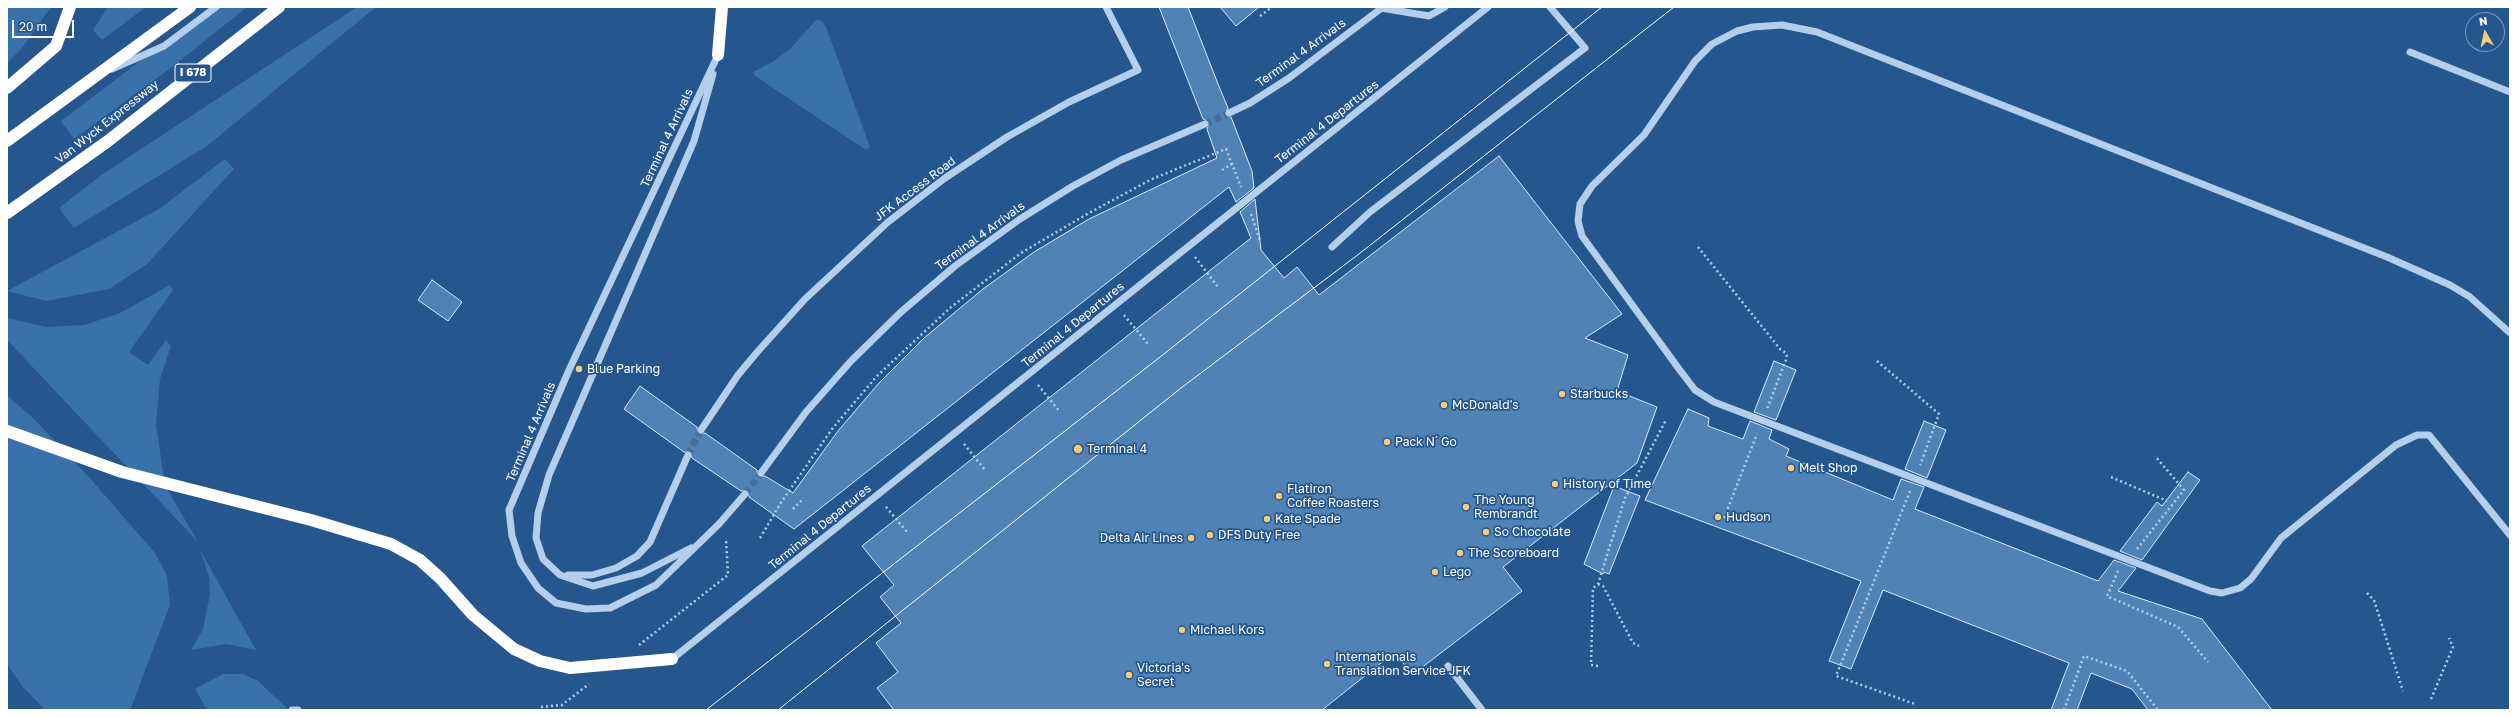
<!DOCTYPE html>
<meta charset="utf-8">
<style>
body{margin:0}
#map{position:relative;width:2517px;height:717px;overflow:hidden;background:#25568e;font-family:"Golos Text",sans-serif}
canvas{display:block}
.frame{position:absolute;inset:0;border:8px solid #fff;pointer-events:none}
.north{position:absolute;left:2465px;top:12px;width:40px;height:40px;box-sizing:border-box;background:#25568e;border:1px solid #7c9abb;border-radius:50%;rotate:351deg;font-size:11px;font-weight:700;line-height:16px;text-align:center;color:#fff}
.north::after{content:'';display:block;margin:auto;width:14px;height:18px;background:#f5cc78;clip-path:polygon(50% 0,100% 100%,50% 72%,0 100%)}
.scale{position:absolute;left:12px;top:20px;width:62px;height:18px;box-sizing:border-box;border:2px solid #fff;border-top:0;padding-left:5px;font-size:12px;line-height:14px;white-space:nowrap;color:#fff;-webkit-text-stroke:3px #25568e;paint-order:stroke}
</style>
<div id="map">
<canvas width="2517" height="717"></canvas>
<div class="frame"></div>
<div class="north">N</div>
<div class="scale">20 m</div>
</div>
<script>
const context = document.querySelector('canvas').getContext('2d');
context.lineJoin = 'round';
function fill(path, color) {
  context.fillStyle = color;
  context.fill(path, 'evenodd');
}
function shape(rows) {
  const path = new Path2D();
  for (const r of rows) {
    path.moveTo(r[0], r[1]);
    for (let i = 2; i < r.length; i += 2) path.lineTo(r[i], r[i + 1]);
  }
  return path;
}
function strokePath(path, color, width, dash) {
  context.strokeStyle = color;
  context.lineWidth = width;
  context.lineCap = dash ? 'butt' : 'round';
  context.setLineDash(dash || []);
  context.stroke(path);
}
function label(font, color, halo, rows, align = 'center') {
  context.font = font + ' "Golos Text",sans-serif';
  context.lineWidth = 3.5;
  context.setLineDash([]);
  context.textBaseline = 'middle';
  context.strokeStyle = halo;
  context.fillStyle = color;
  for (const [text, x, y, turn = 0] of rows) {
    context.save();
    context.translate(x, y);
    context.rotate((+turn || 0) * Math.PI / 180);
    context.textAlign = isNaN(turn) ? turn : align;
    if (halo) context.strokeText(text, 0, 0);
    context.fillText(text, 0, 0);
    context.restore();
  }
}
const green = shape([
 [7,7,51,7,22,48,7,63],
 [108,7,146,7,102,40,93,30],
 [211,7,247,7,172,67,74,139,61,121],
 [357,7,376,7,207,146,74,228,59,208,100,176],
 [816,20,822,21,826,27,870,147,866,150,755,76,753,72,774,61,791,48],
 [225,159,234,169,147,264,109,289,46,301,7,291,159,209],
 [170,285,173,290,129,352,148,365,166,340,171,346,160,379,156,425,165,485,198,542,7,340,7,318,47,327,84,325,120,313],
 [7,395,34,419,89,477,155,553,167,576,170,605,130,710,45,710,22,686,7,664],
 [200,550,256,650,226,644,191,650,203,629,210,594,209,576],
 [223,674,243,674,258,681,289,710,207,710,195,689]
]);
const building = shape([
 [1159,7,1188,7,1218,84,1228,108,1224,115,1231,117,1252,171,1254,188,1236,202,1229,187,794,529,749,497,748,490,741,491,692,458,690,451,684,452,624,409,640,386,697,427,698,434,705,433,757,470,758,477,765,476,793,493,838,431,879,383,924,338,983,289,1034,252,1089,219,1217,158,1207,129,1210,122,1203,119,1159,7],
 [1220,7,1259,7,1236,26,1220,7],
 [1499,156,1622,314,1585,338,1628,355,1617,391,1657,407,1637,463,1503,567,1522,591,1412,675,1395,652,1322,710,894,710,877,688,898,672,876,643,901,623,880,597,894,585,862,546,1251,238,1240,212,1255,199,1261,250,1284,278,1297,267,1319,295,1499,156],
 [432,280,462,302,448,321,418,300,432,280],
 [1774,361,1796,370,1776,420,1754,412,1774,361],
 [1688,409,1709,418,1708,426,1743,439,1750,421,1772,430,1769,439,1789,449,1786,456,1893,500,1901,479,1924,487,1915,509,2098,581,2114,560,2136,568,2118,591,2202,619,2272,710,2148,710,2132,689,2091,673,2077,710,2051,710,2069,663,1883,590,1851,669,1829,661,1861,581,1645,500,1688,409],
 [1924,421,1946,430,1927,478,1905,469,1924,421],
 [2188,472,2200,480,2142,560,2120,551,2157,502,2162,506,2188,472],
 [1614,486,1640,496,1609,574,1604,572,1603,574,1584,564,1614,486]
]);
const minorTunnel = shape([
 [1205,124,1229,113],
 [688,455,701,430],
 [745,494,761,473]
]);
const path = shape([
 [1260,16,1272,7],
 [1222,170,1232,164],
 [1251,214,1260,240],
 [1698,247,1780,349,1786,353,1787,357,1767,409],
 [1195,257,1218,287],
 [1124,315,1148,344],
 [1877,361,1939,414,1920,465],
 [1038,385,1060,412],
 [964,444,985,470],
 [2111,477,2167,501],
 [1910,491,1836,676,1915,704],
 [886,507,907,532],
 [793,509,802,500],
 [1724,518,1757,434],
 [760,538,782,501,832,429,877,376,950,308,1021,253,1089,213,1152,179,1226,149,1241,187],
 [2137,549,2184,490,2155,456],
 [2118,571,2107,596,2178,627,2208,662],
 [1598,584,1603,586,1633,643,1639,646],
 [2367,593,2374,600,2403,691],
 [639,645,728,575,726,538],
 [1598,666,1591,665,1593,588,1598,584,1625,498,1666,420],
 [2431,699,2453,647,2449,638],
 [541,707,562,705,589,684],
 [2064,710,2084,656,2127,671,2158,710]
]);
const minor = shape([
 [1381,8,1429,16,1445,7],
 [2410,52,2510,92],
 [718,55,569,370,509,510,512,536,521,563,538,588,556,603,586,609,610,608,656,585,719,524,745,494],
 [112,69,164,46,216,7],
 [1229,113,1250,103,1289,78,1383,7],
 [1332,247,1370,212,1585,48,1550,7],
 [2510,333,2470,297,2450,285,2387,257,1817,32,1782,25,1753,27,1737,31,1712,44,1695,61,1644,135,1592,186,1580,204,1578,221,1582,236,1679,369,1695,390,1714,402,2210,591,2222,593,2240,588,2251,579,2281,538,2396,445,2417,435,2429,435,2510,535],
 [701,430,738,375,759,350,805,299,888,222,945,178,1007,137,1069,102,1138,70,1106,7],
 [761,473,806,412,851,361,901,312,955,266,1020,219,1073,186,1121,160,1205,124],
 [691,548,642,573,593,586,560,575,543,559,536,538,538,513,549,475,694,141,713,74],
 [568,575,592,575,616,568,637,556,650,542,688,455],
 [672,659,1488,7],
 [1448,666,1482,710],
 [292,710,298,710]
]);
const highway = shape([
 [718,55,722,7],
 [7,88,56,46,70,7],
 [7,141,190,7],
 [7,213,108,141,279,7],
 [7,431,122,472,311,520,391,544,420,560,440,578,473,615,514,649,540,661,570,668,672,659]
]);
const tram = shape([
 [706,710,1155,361,1602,7],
 [778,710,1181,388,1355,257,1674,7]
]);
const markers = [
 [579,369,4,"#f5cc78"],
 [1562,394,4,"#f5cc78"],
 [1444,405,4,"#f5cc78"],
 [1387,442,4,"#f5cc78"],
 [1078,449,5,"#f5cc78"],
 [1791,468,4,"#f5cc78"],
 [1555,484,4,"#f5cc78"],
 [1279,496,4,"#f5cc78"],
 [1466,507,4,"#f5cc78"],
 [1718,517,4,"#f5cc78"],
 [1267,519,4,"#f5cc78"],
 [1486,532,4,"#f5cc78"],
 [1210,535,4,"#f5cc78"],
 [1191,538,4,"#f5cc78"],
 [1460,553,4,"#f5cc78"],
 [1435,572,4,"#f5cc78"],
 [1182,630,4,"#f5cc78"],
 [1327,664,4,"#f5cc78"],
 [1129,675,4,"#f5cc78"]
];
const shields = [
 [193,73,36]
];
const shieldNames = [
 ["I 678",193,73]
];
const streetNames = [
 ["Terminal 4 Arrivals",1301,53,-36],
 ["Van Wyck Expressway",107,122,-38],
 ["Terminal 4 Departures",1327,122,-38],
 ["Terminal 4 Arrivals",667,138,-65],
 ["JFK Access Road",915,189,-37],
 ["Terminal 4 Arrivals",980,236,-36],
 ["Terminal 4 Departures",1073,325,-39],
 ["Terminal 4 Arrivals",531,432,-67],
 ["Terminal 4 Departures",820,527,-39]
];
const poiNames = [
 ["Blue Parking",587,369],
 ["Starbucks",1570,394],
 ["McDonald's",1452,405],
 ["Pack N´ Go",1395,442],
 ["Terminal 4",1087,449],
 ["Melt Shop",1799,468],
 ["History of Time",1563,484],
 ["Flatiron",1287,489],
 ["Coffee Roasters",1287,503],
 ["The Young",1474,500],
 ["Rembrandt",1474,514],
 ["Hudson",1726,517],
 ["Kate Spade",1275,519],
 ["So Chocolate",1494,532],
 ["DFS Duty Free",1218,535],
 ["Delta Air Lines",1183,538,"right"],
 ["The Scoreboard",1468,553],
 ["Lego",1443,572],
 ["Michael Kors",1190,630],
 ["Internationals",1335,657],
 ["Translation Service JFK",1335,671],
 ["Victoria's",1137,668],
 ["Secret",1137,682]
];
fill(green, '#3971aa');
fill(building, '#5182b6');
strokePath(building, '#d9e8f8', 1);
strokePath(minorTunnel, '#466f9f', 7, [7, 3.5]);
strokePath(path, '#b4cfeb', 2.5, [2, 3]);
strokePath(minor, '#b4cfeb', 7);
strokePath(highway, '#fff', 12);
strokePath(tram, '#fff', 1);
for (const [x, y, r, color] of markers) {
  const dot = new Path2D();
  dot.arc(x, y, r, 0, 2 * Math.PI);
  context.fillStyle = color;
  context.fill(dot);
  strokePath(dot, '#25568e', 1.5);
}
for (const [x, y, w] of shields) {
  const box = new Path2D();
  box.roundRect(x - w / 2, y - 9, w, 18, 3);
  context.fillStyle = '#25568e';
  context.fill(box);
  strokePath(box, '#fff', 1);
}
label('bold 11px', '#fff', null, shieldNames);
label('12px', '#fff', '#25568e', streetNames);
label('12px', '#fff', '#25568e', poiNames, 'left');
</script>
